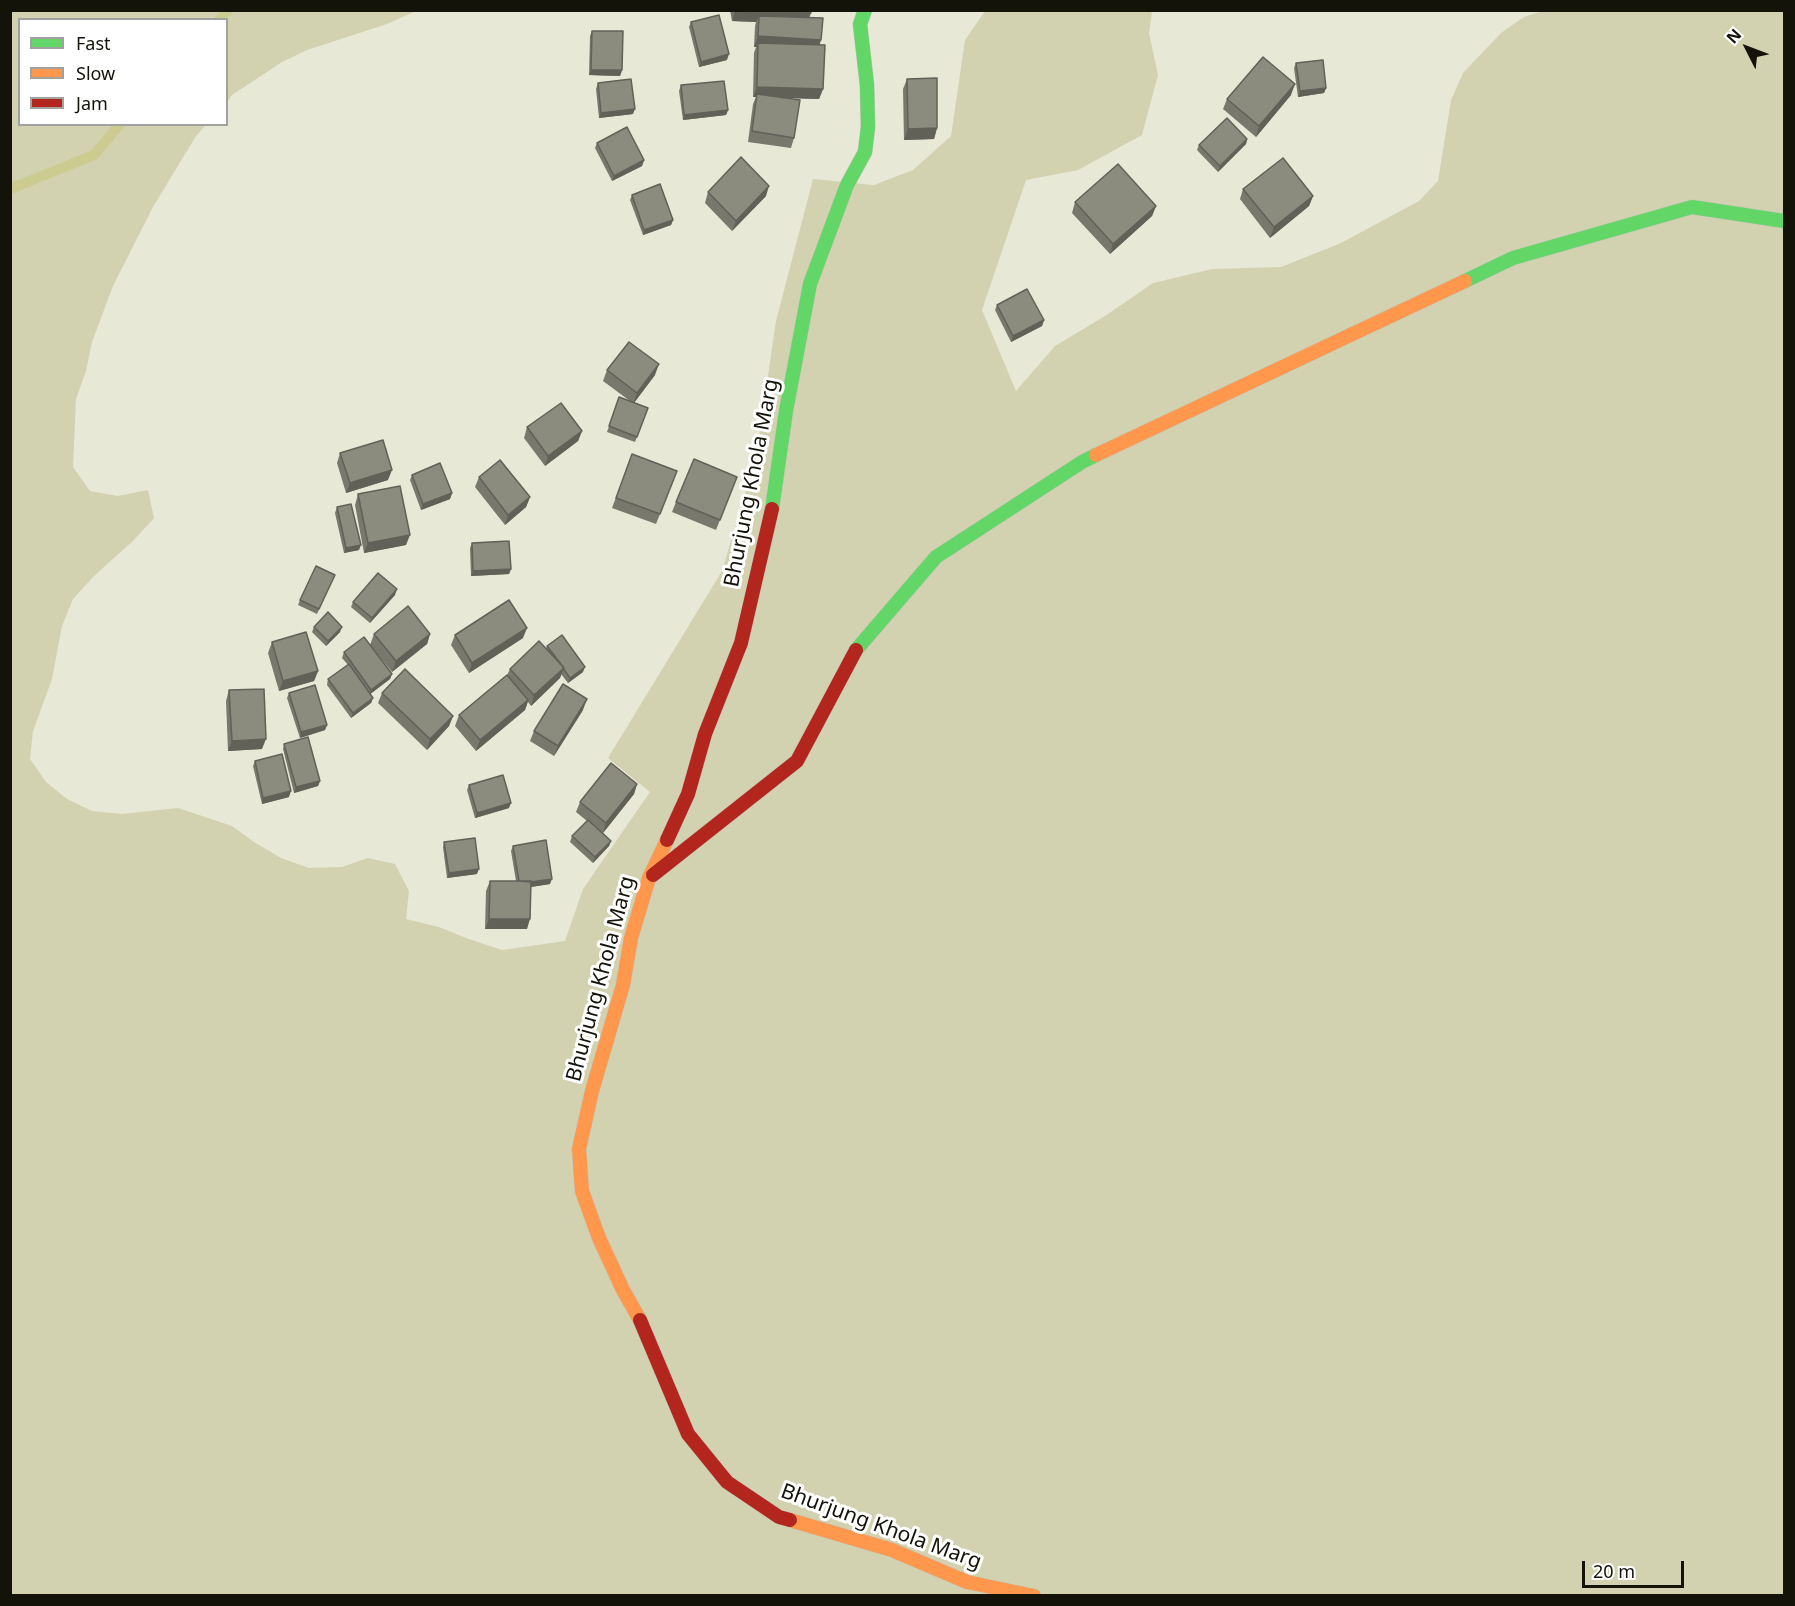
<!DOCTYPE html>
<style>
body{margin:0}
#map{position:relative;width:1795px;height:1606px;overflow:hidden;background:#e8e8d7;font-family:"Noto Sans",sans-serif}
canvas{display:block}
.frame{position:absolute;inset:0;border:12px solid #141309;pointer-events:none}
.legend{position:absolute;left:18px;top:18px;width:210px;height:108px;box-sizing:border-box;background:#fff;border:2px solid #a1a19d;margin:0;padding:8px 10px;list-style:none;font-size:18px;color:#141309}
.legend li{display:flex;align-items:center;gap:12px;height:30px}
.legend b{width:30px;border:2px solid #a1a19d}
.north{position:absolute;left:1717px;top:18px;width:60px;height:60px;-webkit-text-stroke:4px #fff;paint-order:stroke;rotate:312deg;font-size:16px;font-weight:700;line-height:24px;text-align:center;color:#141309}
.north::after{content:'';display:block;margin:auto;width:21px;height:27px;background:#141309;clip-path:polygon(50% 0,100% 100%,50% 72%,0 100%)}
.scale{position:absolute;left:1582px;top:1561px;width:102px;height:27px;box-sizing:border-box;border:3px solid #141309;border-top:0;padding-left:8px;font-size:18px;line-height:21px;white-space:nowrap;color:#141309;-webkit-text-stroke:4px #fff;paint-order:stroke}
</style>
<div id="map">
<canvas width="1795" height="1606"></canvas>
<div class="frame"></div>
<ul class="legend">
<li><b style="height:8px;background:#63d668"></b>Fast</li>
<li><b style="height:8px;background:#ff974d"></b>Slow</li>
<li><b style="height:8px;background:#b3261e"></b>Jam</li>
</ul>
<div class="north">N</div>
<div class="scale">20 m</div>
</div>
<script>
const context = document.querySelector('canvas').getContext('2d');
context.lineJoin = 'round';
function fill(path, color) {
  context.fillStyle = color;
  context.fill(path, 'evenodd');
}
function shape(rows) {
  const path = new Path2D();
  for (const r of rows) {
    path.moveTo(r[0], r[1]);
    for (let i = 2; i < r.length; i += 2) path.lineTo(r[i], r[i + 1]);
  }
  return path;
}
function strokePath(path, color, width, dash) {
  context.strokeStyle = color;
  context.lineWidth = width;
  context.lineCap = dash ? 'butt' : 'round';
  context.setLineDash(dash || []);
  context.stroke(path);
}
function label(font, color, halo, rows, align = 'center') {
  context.font = font + ' "Noto Sans",sans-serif';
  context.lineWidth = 6;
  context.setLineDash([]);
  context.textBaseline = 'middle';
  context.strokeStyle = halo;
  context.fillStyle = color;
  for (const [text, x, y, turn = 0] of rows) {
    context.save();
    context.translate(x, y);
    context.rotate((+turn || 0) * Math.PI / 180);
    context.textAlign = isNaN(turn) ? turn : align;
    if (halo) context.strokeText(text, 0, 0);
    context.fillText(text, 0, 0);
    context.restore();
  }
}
const green = shape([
 [1546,10,1784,11,1784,1595,11,1596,11,11,416,11,387,24,307,50,282,62,232,95,227,102,226,20,20,20,20,124,206,125,196,136,153,207,113,286,92,342,86,371,76,399,73,467,90,491,118,496,148,490,154,518,133,541,94,576,73,599,62,626,52,679,33,731,30,759,46,782,67,799,92,811,122,814,178,808,232,826,254,842,281,858,309,868,342,867,368,858,395,864,409,891,406,919,439,927,466,938,502,950,565,941,583,889,650,792,608,758,722,571,756,458,776,321,813,179,874,185,913,170,951,136,965,40,985,11,1152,11,1149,33,1158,75,1142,135,1078,170,1026,180,982,310,1016,391,1055,346,1105,316,1153,283,1212,269,1281,267,1341,243,1419,201,1438,181,1451,100,1463,73,1501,33,1524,17]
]);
const stream = shape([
 [219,20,228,10],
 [10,189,94,155,120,124]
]);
const fast = shape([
 [1465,281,1513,258,1692,207,1784,221],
 [772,509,786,411,810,284,847,185,865,152,868,127,867,85,860,24,865,10],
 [856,650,936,557,1082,462,1096,455]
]);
const slow = shape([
 [1096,455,1465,281],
 [640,1320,623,1290,599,1238,582,1191,579,1149,592,1091,623,985,631,938,649,878,667,840],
 [790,1520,892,1550,967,1582,1034,1596]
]);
const jam = shape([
 [667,840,688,794,705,734,741,643,772,509],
 [653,875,797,761,856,650],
 [640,1320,688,1434,727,1482,779,1517,790,1520]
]);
const wall = shape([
 [730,10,810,10,809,18,819,45,823,89,819,99,785,98,794,138,791,148,748,142,753,104,756,97,753,97,754,53,756,47,754,47,755,26,756,22,732,21],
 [691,22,727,60,699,67,689,27],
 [592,31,622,70,620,76,589,75,590,36],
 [1296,63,1326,88,1324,93,1298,97,1294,68],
 [907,79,937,128,934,139,904,140,903,89],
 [598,83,633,114,599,118,596,89],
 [681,85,728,110,726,115,683,120,679,91],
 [1291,95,1256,137,1223,109,1227,99],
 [1247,139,1246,144,1218,172,1197,150,1199,145],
 [597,143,644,160,642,166,612,181,595,148],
 [1243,189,1313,196,1309,206,1270,238,1240,199],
 [708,192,766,196,732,231,705,203],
 [632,195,673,220,671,225,643,235,630,200],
 [1075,202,1156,206,1152,216,1110,254,1072,213],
 [997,305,1044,320,1042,326,1011,342,995,310],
 [607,370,655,375,634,403,648,408,635,442,607,432,619,397,630,401,603,381],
 [527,427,582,431,578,441,545,466,524,438],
 [340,453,388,480,346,493,337,463],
 [632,454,677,471,656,524,612,508],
 [412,475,452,493,450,499,421,510,410,480],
 [479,477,530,497,526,507,505,525,475,487],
 [737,477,716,530,672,512,676,502],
 [358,494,406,545,364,553,355,505],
 [337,507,359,550,344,553,335,513],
 [472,543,511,569,509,574,471,576,470,548],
 [335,575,317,614,298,605,300,600],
 [395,595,370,623,351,607,353,602],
 [314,627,340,632,326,646,312,632],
 [374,634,430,634,427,644,392,672,370,645],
 [455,635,523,638,469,673,451,645],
 [272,642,318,671,314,681,279,691,268,653],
 [547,646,583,672,568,683,561,674,560,678,531,706,528,702,525,710,476,751,455,726,459,715,507,675,510,669,546,649],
 [344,652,392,674,390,679,370,694,373,698,371,703,351,718,327,685,328,679,348,665,342,658],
 [229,690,262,749,228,751,226,701],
 [289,693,327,725,325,730,300,738,287,698],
 [382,693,453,716,449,726,427,750,378,703],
 [583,710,554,756,530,741,534,731],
 [284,744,320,781,318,786,294,793,283,749],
 [255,761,289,797,262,804,253,766],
 [637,784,634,794,603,833,611,841,609,846,593,863,570,842,572,836,587,821,576,812,580,802],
 [469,785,509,808,475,818,467,790],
 [444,842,477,874,447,878,443,847],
 [513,846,550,884,531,887,527,929,485,929,486,891,490,881,516,881,511,851]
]);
const shadedWall = shape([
 [735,11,811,13,807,24,759,16,756,22,732,21],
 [758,36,821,40,818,50,758,43,756,47,754,47],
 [729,54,727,60,699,67,701,62],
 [591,70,622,70,620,76,589,75],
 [1295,84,1291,95,1256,137,1259,126],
 [757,87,823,89,819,99,757,97,757,94,756,97,753,97],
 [1326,88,1324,93,1298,97,1300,91],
 [635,109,633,114,599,118,601,113],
 [728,110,726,115,683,120,684,115],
 [937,128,934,139,904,140,908,129],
 [1247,139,1246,144,1218,172,1220,166],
 [644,160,642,166,612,181,614,176],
 [769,186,766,196,732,231,736,221],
 [1313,196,1309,206,1270,238,1274,227],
 [1156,206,1152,216,1110,254,1113,244],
 [673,220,671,225,643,235,644,230],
 [1044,320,1042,326,1011,342,1013,336],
 [659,364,655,375,633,404,637,393],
 [582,431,578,441,545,466,548,456],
 [392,470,388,480,346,493,350,483],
 [452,493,450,499,421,510,423,504],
 [530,497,526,507,505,525,508,515],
 [410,535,406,545,364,553,368,543],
 [361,545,359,550,344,553,346,548],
 [511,569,509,574,471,576,473,571],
 [397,589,395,595,370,623,372,618],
 [342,627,340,632,326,646,328,641],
 [527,628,523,638,469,673,472,663],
 [430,634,427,644,392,672,396,661],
 [585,667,583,672,568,683,570,678],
 [564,668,560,678,531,706,534,695],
 [318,671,314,681,279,691,283,681],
 [392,674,390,679,369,695,371,690],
 [373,698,371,703,351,718,353,713],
 [587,699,583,710,554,756,558,746],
 [528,700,525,710,476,751,480,740],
 [453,716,449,726,427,750,430,739],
 [327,725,325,730,300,738,301,732],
 [266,739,262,749,228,751,232,741],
 [320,781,318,786,294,793,296,787],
 [637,784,634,794,603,833,606,823],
 [291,791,289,797,262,804,263,798],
 [511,803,509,808,475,818,477,813],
 [611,841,609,846,593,863,595,857],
 [479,869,477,874,447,878,449,873],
 [552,879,550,884,518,889,519,884],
 [489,919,530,919,527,929,485,929]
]);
const building = shape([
 [735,10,810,10,811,13,735,11,735,10],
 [719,15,729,54,701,62,691,22,719,15],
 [759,16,823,18,821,40,758,36,759,16],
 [592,31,623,31,622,70,591,70,592,31],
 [758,43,825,45,823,89,757,87,758,43],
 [1263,57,1295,84,1259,126,1227,99,1263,57],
 [1323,60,1326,88,1300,91,1296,63,1323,60],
 [937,78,937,128,908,129,907,79,937,78],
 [631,79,635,109,601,113,598,83,631,79],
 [724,81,728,110,684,115,681,85,724,81],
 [757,94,800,100,794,138,752,131,757,94],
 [1227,118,1247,139,1220,166,1199,145,1227,118],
 [627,127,644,160,614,176,597,143,627,127],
 [741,157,769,186,736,221,708,192,741,157],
 [1283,158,1313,196,1274,227,1243,189,1283,158],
 [1118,164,1156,206,1113,244,1075,202,1118,164],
 [660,184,673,220,644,230,632,195,660,184],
 [1027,289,1044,320,1013,336,997,305,1027,289],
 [629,342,659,364,637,393,607,370,629,342],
 [619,397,648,408,637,437,609,426,619,397],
 [561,403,582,431,548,456,527,427,561,403],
 [383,440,392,470,350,483,340,453,383,440],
 [632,454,677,471,660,514,616,498,632,454],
 [694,459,737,477,720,520,676,502,694,459],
 [500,460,530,497,508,515,479,477,500,460],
 [440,463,452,493,423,504,412,475,440,463],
 [400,486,410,535,368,543,358,494,400,486],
 [351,504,361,545,346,548,337,507,351,504],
 [509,541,511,569,473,571,472,543,509,541],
 [316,566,335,575,319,609,300,600,316,566],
 [378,573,397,589,372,618,353,602,378,573],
 [509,600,527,628,472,663,455,635,509,600],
 [408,606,430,634,396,661,374,634,408,606],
 [328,612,342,627,328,641,314,627,328,612],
 [306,632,318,671,283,681,272,642,306,632],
 [562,635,585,667,570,678,563,668,564,668,547,646,562,635],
 [364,637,392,674,371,690,344,652,364,637],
 [539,641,564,668,534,695,510,669,539,641],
 [349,664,373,698,353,713,328,679,349,664],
 [405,669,453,716,430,739,382,693,405,669],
 [507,675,528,700,480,740,459,715,507,675],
 [563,684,587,699,558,746,534,731,563,684],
 [315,685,327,725,301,732,289,693,315,685],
 [264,689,266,739,232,741,229,690,264,689],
 [308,737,320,781,296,787,284,744,308,737],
 [282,754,291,791,263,798,255,761,282,754],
 [611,763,637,784,606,823,580,802,611,763],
 [503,775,511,803,477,813,469,785,503,775],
 [588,820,611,841,595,857,572,836,588,820],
 [475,838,479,869,449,873,444,842,475,838],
 [546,840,552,879,531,882,519,881,513,846,546,840],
 [490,881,531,881,530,919,489,919,490,881]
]);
const streetNames = [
 ["Bhurjung Khola Marg",752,483,-79],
 ["Bhurjung Khola Marg",601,979,-75],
 ["Bhurjung Khola Marg",881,1527,20]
];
fill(green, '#d2d2b0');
strokePath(stream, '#cccb90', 10);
strokePath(fast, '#c5c5b8', 15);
strokePath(slow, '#c5c5b8', 15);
strokePath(jam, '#c5c5b8', 15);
strokePath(fast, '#63d668', 14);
strokePath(slow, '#ff974d', 14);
strokePath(jam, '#b3261e', 14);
fill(wall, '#78786c');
fill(shadedWall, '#616158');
fill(building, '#8b8b7e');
strokePath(building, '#616158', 1.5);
label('21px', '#141309', '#fff', streetNames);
</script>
